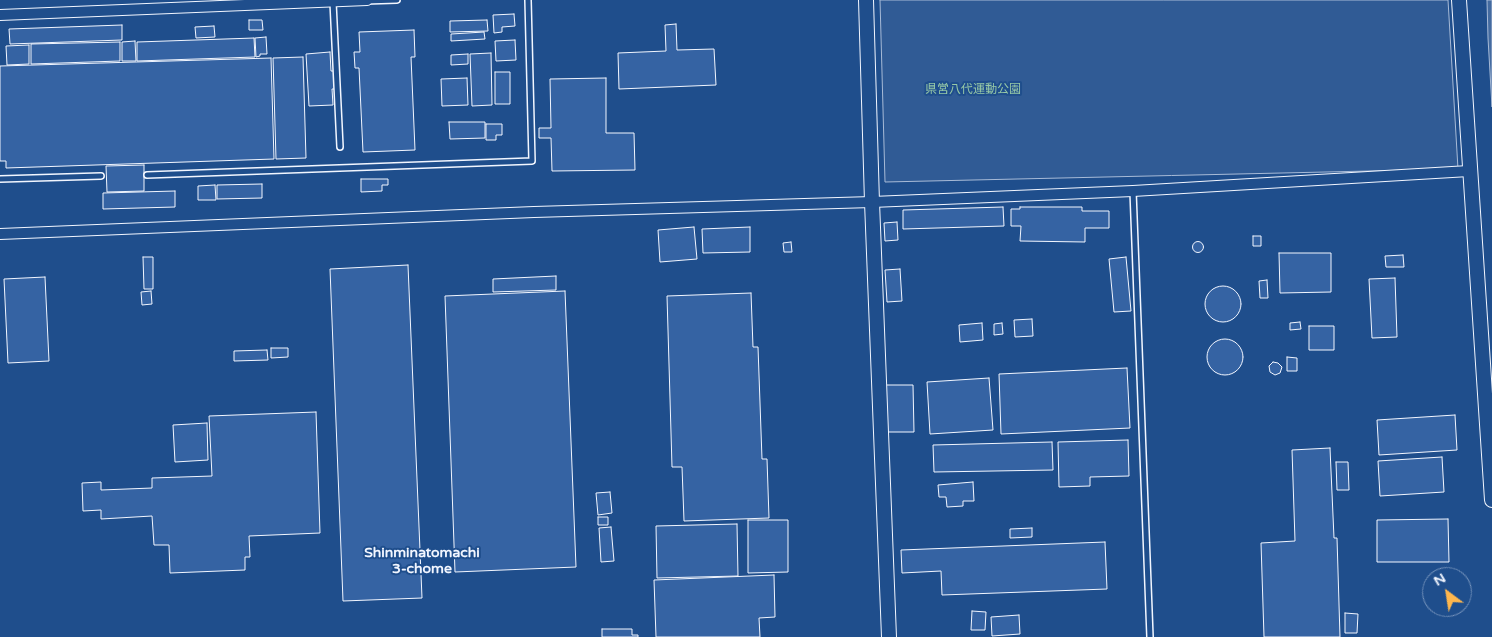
<!DOCTYPE html>
<meta charset="utf-8">
<style>
body{margin:0}
#map{position:relative;width:1492px;height:637px;overflow:hidden;background:#1f4e8c;font-family:"Varela Round",sans-serif}
canvas{display:block}
.north{position:absolute;left:1422px;top:567px;width:50px;height:50px;box-sizing:border-box;background:#1f4e8c;border:1px solid #7391ba;border-radius:50%;rotate:329deg;font-size:14px;font-weight:700;line-height:20px;text-align:center;color:#f2f6ff}
.north::after{content:'';display:block;margin:auto;width:18px;height:22px;background:#ffb74d;clip-path:polygon(50% 0,100% 100%,50% 72%,0 100%)}
</style>
<div id="map">
<canvas width="1492" height="637"></canvas>
<div class="north">N</div>
</div>
<script>
const context = document.querySelector('canvas').getContext('2d');
context.lineJoin = 'round';
function fill(path, color) {
  context.fillStyle = color;
  context.fill(path, 'evenodd');
}
function shape(rows) {
  const path = new Path2D();
  for (const r of rows) {
    if (r.length === 3) {
      path.moveTo(r[0] + r[2], r[1]);
      path.arc(r[0], r[1], r[2], 0, 2 * Math.PI);
      continue;
    }
    path.moveTo(r[0], r[1]);
    for (let i = 2; i < r.length; i += 2) path.lineTo(r[i], r[i + 1]);
  }
  return path;
}
function strokePath(path, color, width, dash) {
  context.strokeStyle = color;
  context.lineWidth = width;
  context.lineCap = dash ? 'butt' : 'round';
  context.setLineDash(dash || []);
  context.stroke(path);
}
function label(font, color, halo, rows, align = 'center') {
  context.font = font + ' "Varela Round","Noto Sans JP",sans-serif';
  context.lineWidth = 4;
  context.setLineDash([]);
  context.textBaseline = 'middle';
  context.strokeStyle = halo;
  context.fillStyle = color;
  for (const [text, x, y, turn = 0] of rows) {
    context.save();
    context.translate(x, y);
    context.rotate((+turn || 0) * Math.PI / 180);
    context.textAlign = isNaN(turn) ? turn : align;
    if (halo) context.strokeText(text, 0, 0);
    context.fillText(text, 0, 0);
    context.restore();
  }
}
const built = shape([
 [880,0,1448,0,1458,169,885,182,880,0]
]);
const water = shape([
 [1487,0,1492,0,1492,107,1488,38,1487,0]
]);
const building = shape([
 [514,14,515,26,502,27,502,32,494,33,493,15,514,14],
 [249,20,262,20,263,30,249,30,249,20],
 [487,20,488,31,450,32,450,21,487,20],
 [676,24,677,50,714,49,716,85,619,89,618,53,666,51,665,25,676,24],
 [122,25,122,40,10,44,9,29,122,25],
 [214,26,215,37,196,38,195,27,214,26],
 [414,30,415,57,411,57,415,150,363,152,359,68,355,68,354,52,360,52,359,32,414,30],
 [484,32,485,39,451,41,451,34,484,32],
 [266,37,267,54,260,54,260,56,256,57,255,38,266,37],
 [254,38,255,57,137,61,137,42,254,38],
 [515,40,516,60,496,61,495,41,515,40],
 [135,41,136,61,122,61,122,42,135,41],
 [120,42,120,61,31,64,31,44,120,42],
 [29,45,29,64,7,65,6,46,29,45],
 [330,52,331,71,334,71,335,89,332,89,333,105,309,106,306,54,330,52],
 [491,53,492,105,472,106,470,54,491,53],
 [468,54,468,64,451,65,451,55,468,54],
 [303,57,306,158,276,159,273,58,303,57],
 [271,58,274,159,6,168,6,161,0,161,0,66,271,58],
 [495,72,510,72,510,104,495,104,495,72],
 [467,78,468,105,442,106,441,79,467,78],
 [606,78,606,133,634,133,635,170,552,171,551,138,539,138,539,128,551,128,550,79,606,78],
 [449,122,485,122,485,138,450,139,449,122],
 [486,124,502,124,502,135,496,135,496,140,486,140,486,124],
 [144,165,144,191,107,192,106,166,144,165],
 [361,179,388,179,388,185,382,185,382,191,361,192,361,179],
 [262,184,262,198,217,199,217,185,262,184],
 [215,185,216,200,198,200,198,186,215,185],
 [175,191,175,207,103,209,103,193,175,191],
 [1003,207,1004,226,903,229,903,210,1003,207],
 [1020,207,1082,207,1082,211,1109,211,1109,228,1085,228,1085,242,1020,241,1021,226,1011,226,1011,209,1020,209,1020,207],
 [897,222,898,240,885,241,884,223,897,222],
 [694,227,697,259,660,262,658,230,694,227],
 [750,227,750,252,703,253,702,229,750,227],
 [1253,236,1261,236,1261,246,1253,246,1253,236],
 [1198,247,5.5],
 [791,242,792,252,784,252,783,243,791,242],
 [1279,253,1331,253,1331,292,1280,293,1279,253],
 [1403,255,1404,267,1386,267,1385,256,1403,255],
 [143,257,153,257,153,289,144,289,143,257],
 [1126,257,1131,311,1114,312,1109,259,1126,257],
 [408,265,422,598,343,601,330,269,408,265],
 [900,269,902,301,887,302,885,270,900,269],
 [556,276,556,290,493,292,493,279,556,276],
 [45,277,49,361,8,363,4,279,45,277],
 [1395,278,1397,337,1372,338,1369,279,1395,278],
 [1267,280,1268,298,1260,298,1259,281,1267,280],
 [1223,304,18],
 [151,291,152,304,142,305,141,292,151,291],
 [565,291,576,567,455,572,445,296,565,291],
 [751,293,753,347,758,347,762,459,767,459,769,518,684,521,682,467,672,467,667,296,751,293],
 [1032,319,1033,336,1015,337,1014,320,1032,319],
 [1300,322,1301,329,1290,330,1290,323,1300,322],
 [982,323,983,340,960,342,959,325,982,323],
 [1002,323,1003,334,994,335,994,324,1002,323],
 [1309,326,1334,326,1334,350,1309,350,1309,326],
 [1225,357,18],
 [271,348,288,348,288,357,271,358,271,348],
 [267,350,268,360,234,361,234,351,267,350],
 [1287,357,1297,358,1297,371,1287,371,1287,357],
 [1273,362,1278,363,1282,367,1280,373,1275,375,1270,372,1269,366,1273,362],
 [1127,368,1130,428,1001,434,999,374,1127,368],
 [989,378,993,430,930,434,927,382,989,378],
 [885,385,913,385,914,432,886,432,885,385],
 [316,412,320,533,249,536,250,557,245,557,245,570,170,573,169,545,154,545,152,516,101,519,101,510,83,511,82,483,101,482,101,490,152,488,152,478,212,476,209,416,316,412],
 [1455,415,1457,450,1379,455,1377,420,1455,415],
 [207,423,208,460,175,462,173,425,207,423],
 [1128,440,1129,476,1090,477,1090,486,1059,487,1058,442,1128,440],
 [1052,442,1053,470,934,472,933,445,1052,442],
 [1330,448,1334,538,1337,538,1340,637,1264,637,1261,543,1295,541,1292,450,1330,448],
 [1442,457,1444,492,1380,496,1378,461,1442,457],
 [1336,462,1348,462,1349,490,1337,490,1336,462],
 [973,482,974,501,963,501,963,506,947,507,946,497,939,497,938,485,973,482],
 [610,492,612,513,598,515,596,493,610,492],
 [598,517,608,517,608,525,598,525,598,517],
 [1448,519,1449,562,1377,562,1377,520,1448,519],
 [748,520,788,520,788,572,748,573,748,520],
 [737,524,738,576,657,578,656,526,737,524],
 [611,527,614,561,601,562,599,528,611,527],
 [1032,528,1032,537,1010,538,1010,529,1032,528],
 [1105,542,1107,589,942,595,941,571,902,573,901,550,1105,542],
 [774,575,775,617,759,618,760,637,656,637,654,580,774,575],
 [972,611,986,612,985,630,971,630,972,611],
 [1345,613,1358,614,1357,633,1345,633,1345,613],
 [1019,615,1020,634,992,636,991,617,1019,615],
 [602,629,632,629,632,635,638,635,638,637,602,637,602,629]
]);
const lane = shape([
 [365,1,397,0],
 [333,2,340,147],
 [147,175,532,161,528,0],
 [0,179,101,176],
 [1133,191,1150,637]
]);
const street = shape([
 [0,15,367,0],
 [0,234,534,212,872,202,1133,191,1469,171]
]);
const secondary = shape([
 [866,0,872,202,889,637],
 [1459,0,1492,500]
]);
const parkNames = [
 ["県営八代運動公園",973,90]
];
const neighbourhoodNames = [
 ["Shinminatomachi",422,553],
 ["3-chome",422,569]
];
fill(built, '#305b95');
strokePath(built, '#a8bbd7', 1);
fill(water, '#446ba0');
strokePath(water, '#a8bbd7', 1);
fill(building, '#3563a3');
strokePath(building, '#f2f6ff', 1);
strokePath(lane, '#f2f6ff', 8);
strokePath(street, '#f2f6ff', 12);
strokePath(secondary, '#f2f6ff', 16);
strokePath(lane, '#1f4e8c', 5);
strokePath(street, '#1f4e8c', 10);
strokePath(secondary, '#1f4e8c', 14);
label('12px', '#97c8a6', '#1f4e8c', parkNames);
label('bold 14px', '#f2f6ff', '#1f4e8c', neighbourhoodNames);
</script>
